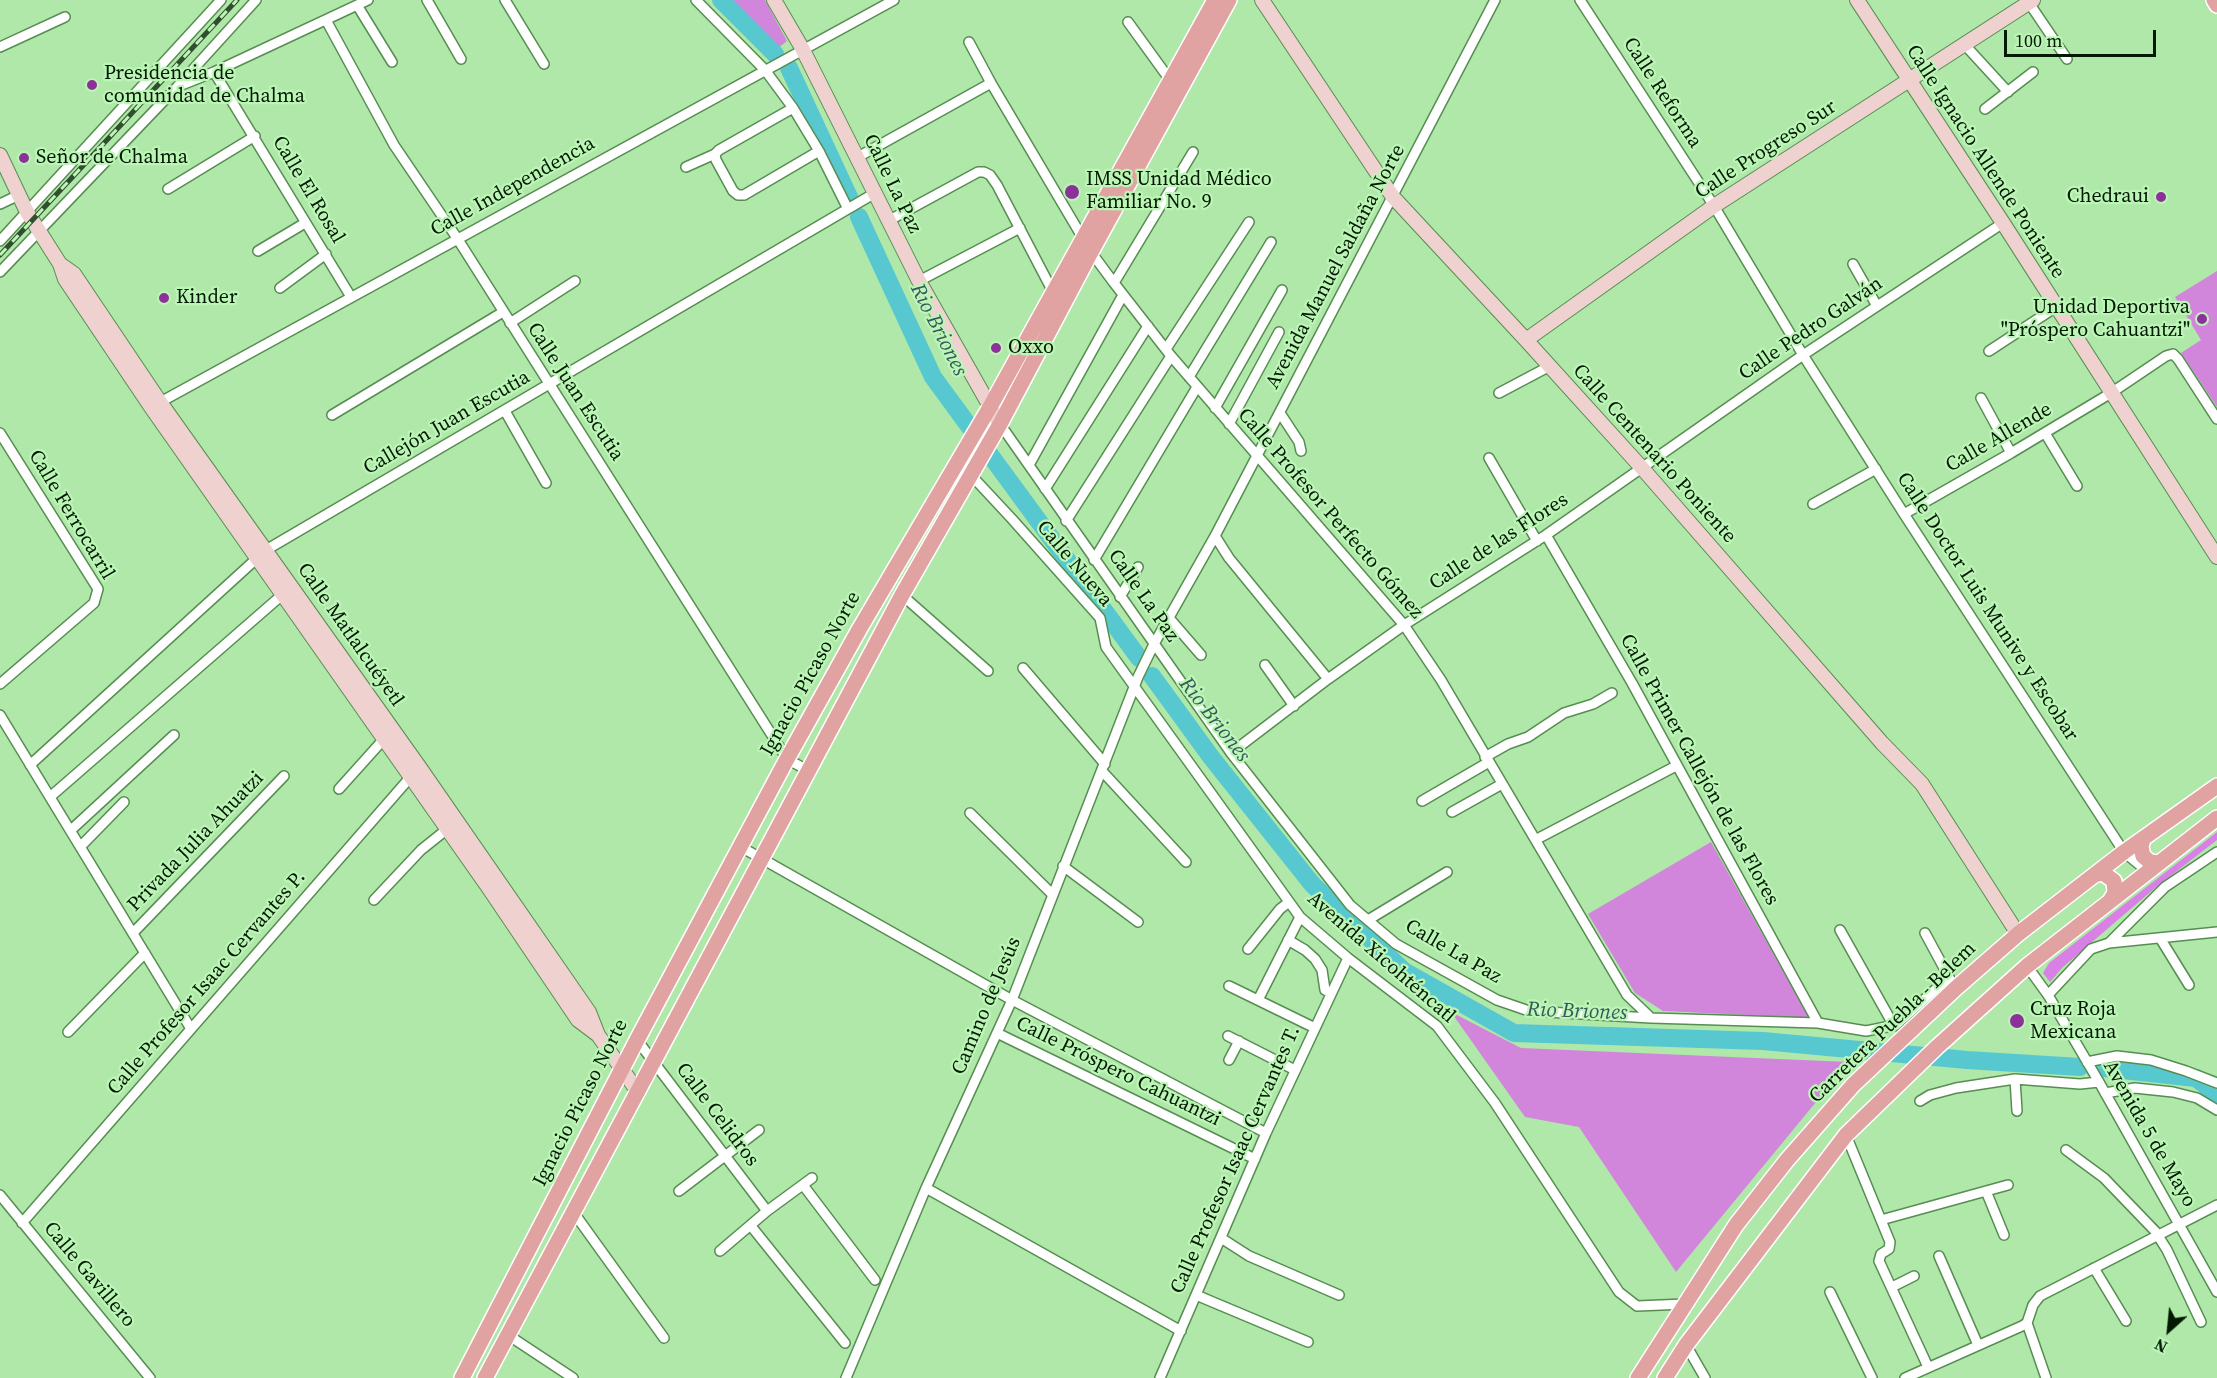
<!DOCTYPE html>
<meta charset="utf-8">
<style>
body{margin:0}
#map{position:relative;width:2217px;height:1378px;overflow:hidden;background:#afe8a9;font-family:"Source Serif 4",serif}
canvas{display:block}
.north{position:absolute;left:2139px;top:1300px;width:60px;height:60px;-webkit-text-stroke:4px #bcf6b6;paint-order:stroke;rotate:207deg;font-size:16px;font-weight:700;line-height:24px;text-align:center;color:#041903}
.north::after{content:'';display:block;margin:auto;width:21px;height:27px;background:#041903;clip-path:polygon(50% 0,100% 100%,50% 72%,0 100%)}
.scale{position:absolute;left:2004px;top:30px;width:152px;height:27px;box-sizing:border-box;border:3px solid #041903;border-top:0;padding-left:8px;font-size:18px;line-height:21px;white-space:nowrap;color:#041903;-webkit-text-stroke:4px #bcf6b6;paint-order:stroke}
</style>
<div id="map">
<canvas width="2217" height="1378"></canvas>
<div class="north">N</div>
<div class="scale">100 m</div>
</div>
<script>
const context = document.querySelector('canvas').getContext('2d');
context.lineJoin = 'round';
function fill(path, color) {
  context.fillStyle = color;
  context.fill(path, 'evenodd');
}
function shape(rows) {
  const path = new Path2D();
  for (const r of rows) {
    path.moveTo(r[0], r[1]);
    for (let i = 2; i < r.length; i += 2) path.lineTo(r[i], r[i + 1]);
  }
  return path;
}
function strokePath(path, color, width, dash) {
  context.strokeStyle = color;
  context.lineWidth = width;
  context.lineCap = dash ? 'butt' : 'round';
  context.setLineDash(dash || []);
  context.stroke(path);
}
function label(font, color, halo, rows, align = 'center') {
  context.font = font + ' "Source Serif 4",serif';
  context.lineWidth = 4.5;
  context.setLineDash([]);
  context.textBaseline = 'middle';
  context.strokeStyle = halo;
  context.fillStyle = color;
  for (const [text, x, y, turn = 0] of rows) {
    context.save();
    context.translate(x, y);
    context.rotate((+turn || 0) * Math.PI / 180);
    context.textAlign = isNaN(turn) ? turn : align;
    if (halo) context.strokeText(text, 0, 0);
    context.fillText(text, 0, 0);
    context.restore();
  }
}
const green = shape([
 [721,0,765,0,787,41,773,52],
 [2217,271,2217,407,2181,353,2201,340,2175,297],
 [1711,842,1799,1000,1809,1018,1663,1011,1635,993,1588,914],
 [1451,1012,1521,1048,1849,1062,1676,1272,1579,1127,1525,1117]
]);
const forest = shape([
 [2217,832,2217,840,2155,888,2063,967,2050,982,2043,973,2049,963]
]);
const river = shape([
 [721,0,775,54],
 [789,68,849,197],
 [859,217,933,377,1139,658],
 [1152,676,1211,757,1312,884,1404,971,1514,1033,1763,1041,1967,1060,2080,1067],
 [2104,1068,2196,1078,2217,1094]
]);
const street = shape([
 [427,0,461,59],
 [505,0,544,64],
 [696,0,765,70,793,108,819,151,848,209],
 [1580,0,1714,206,1803,355,1904,514,2124,852,2148,872],
 [2029,3,2067,59],
 [357,5,392,62],
 [326,20,394,145,457,238,787,759,809,771],
 [1128,22,1170,80],
 [969,42,991,83,1091,252,1114,283,1171,356,1404,625,1441,680,1627,995,1651,1018],
 [1964,44,2008,92],
 [0,47,65,17],
 [214,72,351,297],
 [179,86,214,72,368,0],
 [1985,109,2033,72],
 [715,154,716,160,733,191,738,195,744,195,819,151],
 [858,157,991,83],
 [686,167,715,154,719,150,793,108],
 [168,189,255,136],
 [0,204,19,195],
 [888,221,978,172,984,172,990,175,997,185,1053,292],
 [0,241,221,0],
 [258,251,305,223],
 [1853,264,1877,306],
 [0,272,177,87,256,0],
 [919,281,1020,228],
 [1114,283,1193,152],
 [280,288,326,254],
 [510,323,575,281],
 [1166,349,1249,222],
 [1989,351,2056,307],
 [1189,377,1271,242],
 [1499,393,1550,366],
 [1981,398,2011,453],
 [155,405,894,0],
 [1215,408,1282,290],
 [505,411,546,483],
 [1280,413,1299,442,1301,451],
 [332,415,503,312],
 [1000,424,1231,753,1350,905,1396,944,1497,1000,1529,1011,1651,1018,1818,1023,1866,1031,1896,1025,1949,977],
 [1229,424,1279,332],
 [0,433,98,589,94,603,0,684],
 [2045,433,2077,486],
 [1489,458,1537,541],
 [1029,465,1123,295],
 [971,475,1012,519,1100,618,1106,647,1300,917,1348,958,1437,1026,1495,1103,1619,1292,1637,1306,1685,1304],
 [1045,489,1148,326],
 [1813,504,1876,469],
 [1904,514,2011,453,2111,393,2166,356,2173,354,2178,359,2217,419],
 [1066,521,1171,356],
 [1546,535,1632,683,1818,1023],
 [1215,536,1229,558,1328,679],
 [1094,560,1197,387],
 [902,595,988,671],
 [1120,597,1138,567],
 [1169,618,1201,655],
 [1265,665,1294,706],
 [1023,668,1105,764],
 [0,715,191,1029],
 [1231,753,1328,679,1404,625,1546,535,1803,355,2003,223],
 [1485,757,1508,744,1528,737,1564,713,1593,704,1612,693],
 [30,765,266,550,875,193],
 [1102,771,1186,862],
 [339,789,383,740],
 [50,797,282,595],
 [1422,801,1489,762],
 [1452,812,1502,784],
 [970,813,1052,894],
 [71,830,174,735],
 [1537,839,1676,766],
 [81,846,124,802],
 [741,847,1012,1000,1266,1133],
 [1063,866,1138,922],
 [374,900,421,850,446,830],
 [1368,920,1447,872],
 [1840,930,1894,1026],
 [133,933,284,776],
 [1925,933,1951,981],
 [2160,938,2189,985],
 [1288,940,1305,950,1315,959,1322,970,1325,990,1331,993],
 [2109,943,2165,887,2217,852],
 [1248,949,1280,909,1289,902],
 [2027,966,2048,995,2099,1082,2217,1292],
 [1229,986,1315,1028],
 [2048,995,2091,949,2109,943,2217,932],
 [1258,1000,1300,917],
 [68,1032,145,953],
 [997,1033,1255,1159],
 [1228,1036,1295,1070],
 [637,1040,767,1211],
 [1229,1060,1239,1041],
 [2087,1062,2117,1056,2151,1060,2186,1071,2217,1083],
 [2015,1079,2017,1111],
 [2105,1093,2135,1088,2173,1092,2197,1098,2217,1110],
 [1920,1101,1930,1095,1956,1088,2015,1079,2080,1084,2099,1082],
 [1846,1135,1890,1242,1889,1249,1881,1254,1879,1261,1928,1367],
 [2066,1150,2104,1178,2155,1231,2167,1250,2201,1322],
 [803,1185,875,1280],
 [926,1188,1181,1331],
 [679,1191,759,1130],
 [1986,1191,2004,1235],
 [0,1195,150,1378],
 [574,1213,664,1338],
 [1881,1220,2008,1185],
 [22,1223,414,773],
 [751,1226,845,1343],
 [1221,1238,1249,1256,1339,1295],
 [720,1251,767,1211,812,1178],
 [1939,1256,1978,1345],
 [2094,1268,2126,1321],
 [1892,1287,1914,1276],
 [1830,1292,1872,1378],
 [1196,1295,1308,1342],
 [2027,1323,2046,1378],
 [508,1335,573,1378],
 [1686,1345,1705,1378],
 [846,1378,926,1188,1012,1000,1138,677,1154,644,1215,536,1495,0],
 [1160,1378,1266,1133,1348,958],
 [1905,1378,2022,1326,2027,1323,2033,1305,2040,1296,2217,1205]
]);
const secondary = shape([
 [774,0,802,48,919,281,1000,424],
 [1262,0,1393,197,1526,340,1642,468,1882,743,1922,784,2018,934],
 [1857,0,2003,223,2217,557],
 [0,155,27,212,60,264,65,279,151,407,488,887,578,1020,598,1035],
 [60,264,74,274,160,402,420,768,589,1012,598,1035,638,1092],
 [1526,340,1714,206,2033,0]
]);
const primary = shape([
 [2214,0,2217,5],
 [2143,839,2141,847,2143,856,2150,862,2159,863],
 [2094,875,2103,873,2114,881,2115,893,2110,901],
 [462,1378,637,1040,787,759,860,628,990,407,1215,0],
 [485,1378,902,595,1000,424,1091,252,1229,0],
 [1638,1378,1736,1225,1787,1160,1853,1085,1956,988,2018,934,2124,852,2217,786],
 [1665,1378,1686,1345,1846,1135,1937,1047,2027,966,2217,818]
]);
const rail = shape([
 [0,255,237,0]
]);
const markers = [
 [92,85,6,"#8c309a"],
 [24,158,6,"#8c309a"],
 [1072,192,8,"#8c309a"],
 [2161,197,6,"#8c309a"],
 [164,298,6,"#8c309a"],
 [2202,319,6,"#8c309a"],
 [996,348,6,"#8c309a"],
 [2017,1021,8,"#8c309a"]
];
const poiNames = [
 ["Presidencia de",104,74],
 ["comunidad de Chalma",104,97],
 ["Señor de Chalma",36,158],
 ["IMSS Unidad Médico",1086,180],
 ["Familiar No. 9",1086,203],
 ["Chedraui",2149,197,"right"],
 ["Kinder",176,298],
 ["Unidad Deportiva",2190,308,"right"],
 ["\"Próspero Cahuantzi\"",2190,331,"right"],
 ["Oxxo",1008,348],
 ["Cruz Roja",2030,1010],
 ["Mexicana",2030,1033]
];
const streetNames = [
 ["Calle Reforma",1662,93,57],
 ["Calle Progreso Sur",1766,150,-33],
 ["Calle Ignacio Allende Poniente",1985,162,57],
 ["Calle La Paz",892,184,64],
 ["Calle Independencia",513,187,-29],
 ["Calle El Rosal",308,190,59],
 ["Avenida Manuel Saldaña Norte",1336,267,-62],
 ["Calle Pedro Galván",1811,329,-34],
 ["Calle Juan Escutia",575,392,57],
 ["Callejón Juan Escutia",447,423,-30],
 ["Calle Allende",1999,438,-30],
 ["Calle Centenario Poniente",1654,454,48],
 ["Calle Profesor Perfecto Gómez",1330,514,49],
 ["Calle Ferrocarril",71,515,59],
 ["Calle de las Flores",1499,542,-33],
 ["Calle Nueva",1074,564,50],
 ["Calle La Paz",1143,596,55],
 ["Calle Doctor Luis Munive y Escobar",1987,607,57],
 ["Calle Matlalcuéyetl",350,635,55],
 ["Ignacio Picaso Norte",811,674,-61],
 ["Calle Primer Callejón de las Flores",1699,770,61],
 ["Privada Julia Ahuatzi",196,842,-46],
 ["Calle La Paz",1453,952,30],
 ["Avenida Xicohténcatl",1381,958,41],
 ["Calle Profesor Isaac Cervantes P.",207,983,-49],
 ["Camino de Jesús",987,1006,-67],
 ["Carretera Puebla - Belem",1893,1023,-44],
 ["Calle Próspero Cahuantzi",1118,1072,26],
 ["Ignacio Picaso Norte",581,1103,-63],
 ["Calle Celidros",717,1115,53],
 ["Avenida 5 de Mayo",2149,1134,60],
 ["Calle Profesor Isaac Cervantes T.",1236,1160,-66],
 ["Calle Gavillero",89,1275,50]
];
const waterNames = [
 ["Rio Briones",938,330,63],
 ["Rio Briones",1214,720,52],
 ["Rio Briones",1577,1012,2]
];
fill(green, '#d186dc');
fill(forest, '#d980e6');
strokePath(river, '#57c8d0', 18);
strokePath(street, '#578d52', 12);
strokePath(secondary, '#578d52', 16);
strokePath(primary, '#fff', 18);
strokePath(street, '#fff', 9);
strokePath(secondary, '#efd1d0', 14);
strokePath(primary, '#e0a3a2', 15);
strokePath(rail, '#314f2e', 5);
strokePath(rail, '#bcf6b6', 3, [9]);
for (const [x, y, r, color] of markers) {
  const dot = new Path2D();
  dot.arc(x, y, r, 0, 2 * Math.PI);
  context.fillStyle = color;
  context.fill(dot);
  strokePath(dot, '#bcf6b6', 2);
}
label('20px', '#041903', '#bcf6b6', poiNames, 'left');
label('20px', '#041903', '#bcf6b6', streetNames);
label('italic 21px', '#36595b', '#bcf6b6', waterNames);
</script>
